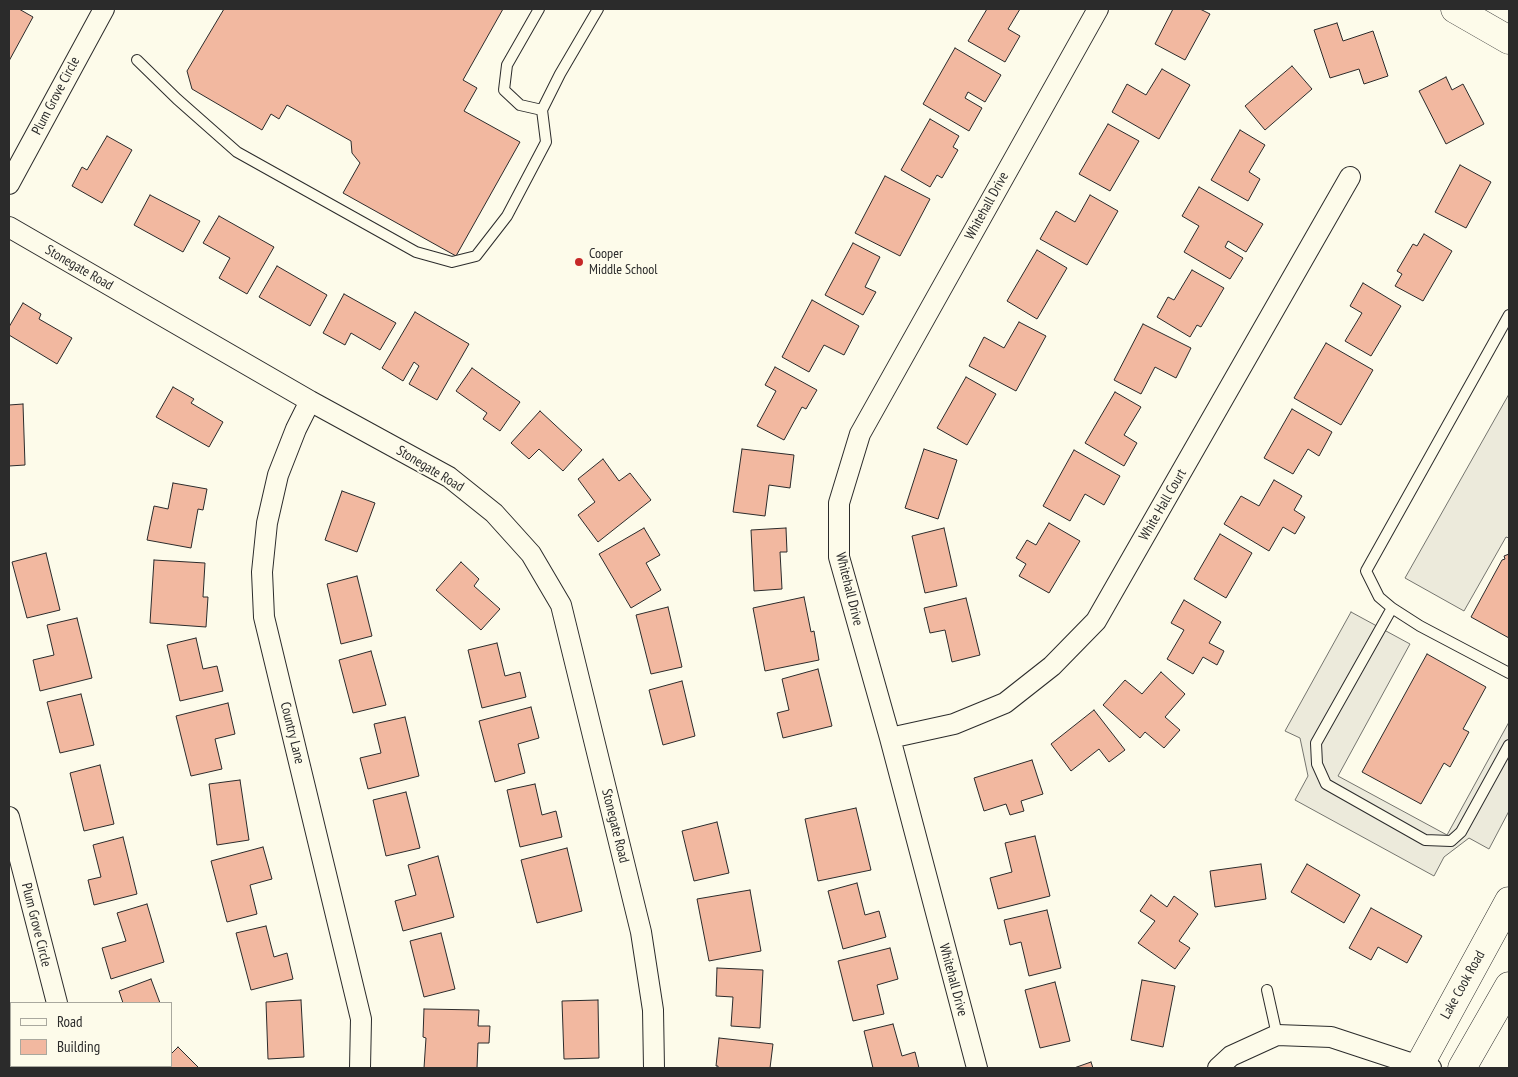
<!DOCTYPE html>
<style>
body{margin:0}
#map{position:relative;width:1518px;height:1077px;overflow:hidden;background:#fdfbea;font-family:"PT Sans Narrow",sans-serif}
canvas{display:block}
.frame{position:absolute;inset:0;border:10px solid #2b2b2b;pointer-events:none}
.legend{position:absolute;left:10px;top:1002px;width:162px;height:65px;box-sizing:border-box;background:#fdfbea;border:1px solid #a9a89e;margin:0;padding:6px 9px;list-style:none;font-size:15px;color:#2b2b2b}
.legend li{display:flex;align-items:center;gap:10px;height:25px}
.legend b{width:25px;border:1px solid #a9a89e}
</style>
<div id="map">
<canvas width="1518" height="1077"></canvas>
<div class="frame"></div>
<ul class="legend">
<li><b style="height:6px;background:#fdfbea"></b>Road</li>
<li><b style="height:14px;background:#f2b8a0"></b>Building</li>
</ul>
</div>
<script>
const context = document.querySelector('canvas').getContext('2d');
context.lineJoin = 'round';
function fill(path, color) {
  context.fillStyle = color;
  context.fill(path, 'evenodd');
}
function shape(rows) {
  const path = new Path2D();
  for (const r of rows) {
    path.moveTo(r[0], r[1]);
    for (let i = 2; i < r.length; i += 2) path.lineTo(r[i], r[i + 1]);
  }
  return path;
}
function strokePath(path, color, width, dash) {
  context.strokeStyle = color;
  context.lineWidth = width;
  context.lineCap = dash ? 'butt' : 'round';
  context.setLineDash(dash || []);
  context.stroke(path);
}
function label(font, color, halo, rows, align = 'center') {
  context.font = font + ' "PT Sans Narrow",sans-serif';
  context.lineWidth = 4;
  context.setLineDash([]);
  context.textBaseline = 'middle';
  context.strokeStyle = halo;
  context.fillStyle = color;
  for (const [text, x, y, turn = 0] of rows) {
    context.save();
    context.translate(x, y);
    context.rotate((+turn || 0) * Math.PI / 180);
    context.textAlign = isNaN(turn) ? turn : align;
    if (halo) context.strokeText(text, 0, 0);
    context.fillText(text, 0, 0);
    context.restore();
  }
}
const parking = shape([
 [1509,394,1509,538,1506,537,1464,611,1405,578,1509,394],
 [1351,612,1410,644,1338,776,1447,835,1509,722,1509,811,1489,849,1469,838,1444,857,1434,876,1295,800,1308,776,1300,738,1285,731,1351,612]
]);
const building = shape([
 [9,9,19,9,33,17,9,61,9,9],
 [224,9,503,9,463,80,477,88,464,111,520,142,456,256,343,193,360,163,352,153,351,141,287,105,279,119,271,114,262,130,192,89,187,71,224,9],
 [987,9,1020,9,1008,29,1020,36,1005,62,968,41,987,9],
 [1173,9,1200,9,1210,14,1185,60,1155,44,1173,9],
 [1337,23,1343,41,1373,31,1388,76,1364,84,1359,69,1330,78,1314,30,1337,23],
 [955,48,1001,75,985,102,968,92,965,98,982,108,969,131,923,104,955,48],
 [1292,66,1312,89,1265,130,1245,106,1292,66],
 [1162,69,1190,85,1159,139,1112,112,1127,84,1146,95,1162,69],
 [1446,77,1452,90,1463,84,1484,124,1446,144,1419,91,1446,77],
 [930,119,959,136,953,147,958,150,942,178,937,175,930,187,901,170,930,119],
 [1108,124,1139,141,1110,191,1079,174,1108,124],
 [1240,130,1265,145,1249,172,1260,179,1248,201,1211,180,1240,130],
 [107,136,132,150,102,203,72,186,82,167,87,170,107,136],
 [1460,165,1491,182,1466,228,1435,212,1460,165],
 [885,176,930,199,900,256,855,233,885,176],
 [1199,187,1263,224,1246,252,1228,241,1225,247,1243,258,1230,279,1184,252,1199,226,1182,216,1199,187],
 [150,195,200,221,183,252,134,225,150,195],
 [1090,195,1118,211,1087,265,1040,239,1056,211,1075,222,1090,195],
 [219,216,274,247,247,294,219,278,230,258,203,243,219,216],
 [1424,234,1452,251,1423,301,1395,286,1402,274,1397,271,1413,244,1417,246,1424,234],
 [853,243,880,257,865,287,876,292,863,315,825,295,853,243],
 [1037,250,1067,268,1037,319,1007,301,1037,250],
 [277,266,327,295,310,326,259,297,277,266],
 [1192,270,1224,288,1201,327,1197,325,1190,337,1157,317,1168,297,1174,300,1192,270],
 [1363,283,1401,306,1371,356,1345,341,1362,313,1350,306,1363,283],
 [344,294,396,323,380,350,351,333,345,345,323,333,344,294],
 [812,300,859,326,844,355,824,345,809,372,782,357,812,300],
 [23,303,41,314,39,319,72,338,57,364,9,335,9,327,23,303],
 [415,312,469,344,437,400,409,384,419,366,414,362,403,381,382,368,415,312],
 [1019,322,1046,336,1016,391,969,366,984,337,1004,348,1019,322],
 [1143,324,1191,348,1176,378,1155,367,1141,394,1114,380,1143,324],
 [1326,343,1373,370,1341,425,1294,398,1326,343],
 [775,367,817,390,806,409,802,407,784,440,757,426,776,391,765,385,775,367],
 [472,368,520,402,500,431,483,419,487,413,456,391,472,368],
 [966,377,996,394,967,445,937,428,966,377],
 [173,387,194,399,191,403,223,422,209,447,156,417,173,387],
 [1115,392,1141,407,1124,435,1137,443,1124,466,1085,443,1115,392],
 [23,404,25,465,9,466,9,405,23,404],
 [1292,409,1332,432,1319,456,1308,449,1293,474,1264,458,1292,409],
 [540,411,582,450,563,471,539,449,529,459,511,443,540,411],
 [742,449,794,455,790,488,769,485,765,516,733,512,742,449],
 [924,449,957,460,938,519,905,508,924,449],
 [1074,450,1120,476,1104,505,1085,494,1070,521,1043,506,1074,450],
 [603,459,619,481,630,473,651,500,598,542,578,515,595,502,578,479,603,459],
 [1274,480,1302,496,1294,510,1305,517,1295,534,1283,527,1269,551,1224,524,1241,496,1259,506,1274,480],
 [173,483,207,489,203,510,198,509,191,548,147,540,154,506,168,509,173,483],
 [342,491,375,503,357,552,325,540,342,491],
 [1049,523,1080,541,1049,593,1019,576,1026,564,1016,558,1027,540,1036,545,1049,523],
 [644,528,660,555,646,563,661,590,631,608,599,554,644,528],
 [786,528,787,552,780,552,782,589,754,591,751,530,786,528],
 [944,528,957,586,925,593,912,536,944,528],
 [1220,534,1252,553,1226,598,1194,579,1220,534],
 [46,553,60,610,27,618,12,562,46,553],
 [1509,554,1509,638,1471,617,1502,560,1505,559,1504,556,1509,554],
 [154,560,205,563,203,597,208,597,206,627,150,623,154,560],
 [461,562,479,579,474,586,500,609,481,630,436,590,461,562],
 [357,576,372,636,341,644,327,584,357,576],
 [804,597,811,632,814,631,819,660,765,671,753,608,804,597],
 [966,598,980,655,952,662,945,630,930,633,924,608,966,598],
 [1184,600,1221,622,1209,643,1224,651,1217,665,1203,657,1193,674,1167,659,1184,630,1171,623,1184,600],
 [668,607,682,667,651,674,636,615,668,607],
 [77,618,92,678,40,691,33,660,54,655,47,625,77,618],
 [196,638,203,669,217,666,223,691,180,701,167,645,196,638],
 [497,643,505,676,520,672,526,697,482,708,468,650,497,643],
 [371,651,386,705,353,713,339,660,371,651],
 [1427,654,1486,687,1463,729,1469,732,1450,767,1444,763,1421,804,1362,772,1427,654],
 [818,669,832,726,783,738,777,713,789,710,782,679,818,669],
 [1161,672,1185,694,1165,717,1180,730,1164,748,1145,732,1140,738,1103,705,1125,680,1142,694,1161,672],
 [682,681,695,736,663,745,649,690,682,681],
 [81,694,94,745,60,753,47,702,81,694],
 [228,703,235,734,215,739,222,769,191,776,176,716,228,703],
 [531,707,539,738,518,744,525,773,495,782,479,721,531,707],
 [1094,710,1125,750,1109,762,1099,749,1071,771,1051,744,1094,710],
 [405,717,419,776,368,789,360,758,381,753,374,724,405,717],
 [1032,760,1043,794,1021,801,1024,811,1010,815,1006,804,984,811,974,778,1032,760],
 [100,765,114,824,84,831,70,773,100,765],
 [240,780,249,840,217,845,209,784,240,780],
 [535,784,542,815,556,811,562,837,520,847,507,790,535,784],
 [406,792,420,848,386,856,373,800,406,792],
 [856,808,871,870,818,881,805,819,856,808],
 [717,822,729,873,694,881,682,831,717,822],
 [1035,836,1050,896,998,909,990,878,1012,872,1005,843,1035,836],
 [123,837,137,894,94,905,88,880,101,877,93,845,123,837],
 [263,847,272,879,250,885,257,914,227,922,211,861,263,847],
 [567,848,582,911,537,923,521,860,567,848],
 [438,856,454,917,403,931,395,901,416,895,408,865,438,856],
 [1261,864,1266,899,1215,907,1210,871,1261,864],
 [1307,864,1360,895,1344,923,1291,892,1307,864],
 [857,883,865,915,879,911,886,937,843,949,828,891,857,883],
 [750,890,761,951,709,961,697,899,750,890],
 [1151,895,1167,907,1174,896,1198,914,1179,941,1190,948,1175,969,1138,943,1155,921,1140,911,1151,895],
 [147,904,164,962,111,979,102,948,126,941,117,913,147,904],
 [1371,908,1422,936,1407,963,1378,947,1371,960,1349,948,1371,908],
 [1047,910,1061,968,1029,976,1021,942,1010,945,1004,920,1047,910],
 [266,926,274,957,287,953,293,979,251,990,236,933,266,926],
 [441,933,455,989,424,997,410,941,441,933],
 [890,948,898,979,877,985,884,1014,853,1021,838,961,890,948],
 [717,968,763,970,760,1028,731,1026,733,997,716,996,717,968],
 [151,979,160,1003,123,1003,119,991,151,979],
 [1142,980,1175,986,1163,1047,1131,1040,1142,980],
 [1055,982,1070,1041,1040,1048,1025,990,1055,982],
 [301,1000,304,1057,268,1059,266,1002,301,1000],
 [598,1000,599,1058,564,1059,562,1001,598,1000],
 [424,1009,479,1010,478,1026,490,1026,489,1043,478,1043,477,1068,424,1068,426,1038,423,1037,424,1009],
 [893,1024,902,1056,915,1052,919,1068,873,1068,864,1031,893,1024],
 [719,1038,773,1044,770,1068,718,1068,718,1066,716,1066,719,1038],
 [178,1047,199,1068,157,1068,159,1066,171,1066,171,1054,178,1047],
 [1091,1062,1093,1068,1074,1068,1091,1062]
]);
const lane = shape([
 [539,9,507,65,504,90,520,105,542,110],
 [137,60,177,99,237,152,416,252,452,262,476,256,507,216,546,142,542,110,560,74,598,9],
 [1509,315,1366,571,1379,597,1392,608,1420,626,1509,673],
 [1392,608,1316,743,1317,764,1326,784,1425,840,1451,841,1461,832,1509,745],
 [1267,990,1277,1035]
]);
const street = shape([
 [9,184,104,9],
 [9,227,310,401,449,477,494,513,531,554,561,605,641,932,653,1010,654,1068],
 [310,401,296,429,278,475,267,523,262,572,264,617,361,1019,360,1068],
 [890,738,954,724,1005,703,1052,666,1096,621,1350,177],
 [9,817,57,1003],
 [78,1066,79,1068],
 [977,1068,890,738,839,557,839,503,860,434,1098,9],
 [1218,1068,1231,1056,1277,1035,1331,1037,1419,1066,1431,1068]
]);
const secondary = shape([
 [1455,9,1509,40]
]);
const primary = shape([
 [1418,1068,1509,901],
 [1462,1068,1509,986]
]);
const markers = [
 [579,262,5,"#c62828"]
];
const streetNames = [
 ["Plum Grove Circle",56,96,-62],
 ["Whitehall Drive",987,206,-61],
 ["Stonegate Road",79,268,30],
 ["Stonegate Road",430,469,31],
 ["White Hall Court",1163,505,-60],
 ["Whitehall Drive",849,589,76],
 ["Country Lane",292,733,76],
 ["Stonegate Road",615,826,76],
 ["Plum Grove Circle",36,925,76],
 ["Whitehall Drive",953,980,75],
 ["Lake Cook Road",1463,985,-61]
];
const poiNames = [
 ["Cooper",589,254],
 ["Middle School",589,270]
];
fill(parking, '#eceadb');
strokePath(parking, '#74746e', 1);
fill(building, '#f2b8a0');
strokePath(building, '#2b2b2b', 1);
strokePath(lane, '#2b2b2b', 12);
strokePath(street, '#2b2b2b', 22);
strokePath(secondary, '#2b2b2b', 29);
strokePath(primary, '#2b2b2b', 29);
strokePath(lane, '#fdfbea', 10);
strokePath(street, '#fdfbea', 20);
strokePath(secondary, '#fdfbea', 28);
strokePath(primary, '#fdfbea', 28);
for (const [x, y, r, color] of markers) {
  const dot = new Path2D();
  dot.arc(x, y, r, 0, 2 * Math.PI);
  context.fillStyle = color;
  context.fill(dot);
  strokePath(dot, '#fdfbea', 2);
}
label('14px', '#2b2b2b', '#fdfbea', streetNames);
label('14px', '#2b2b2b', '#fdfbea', poiNames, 'left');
</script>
